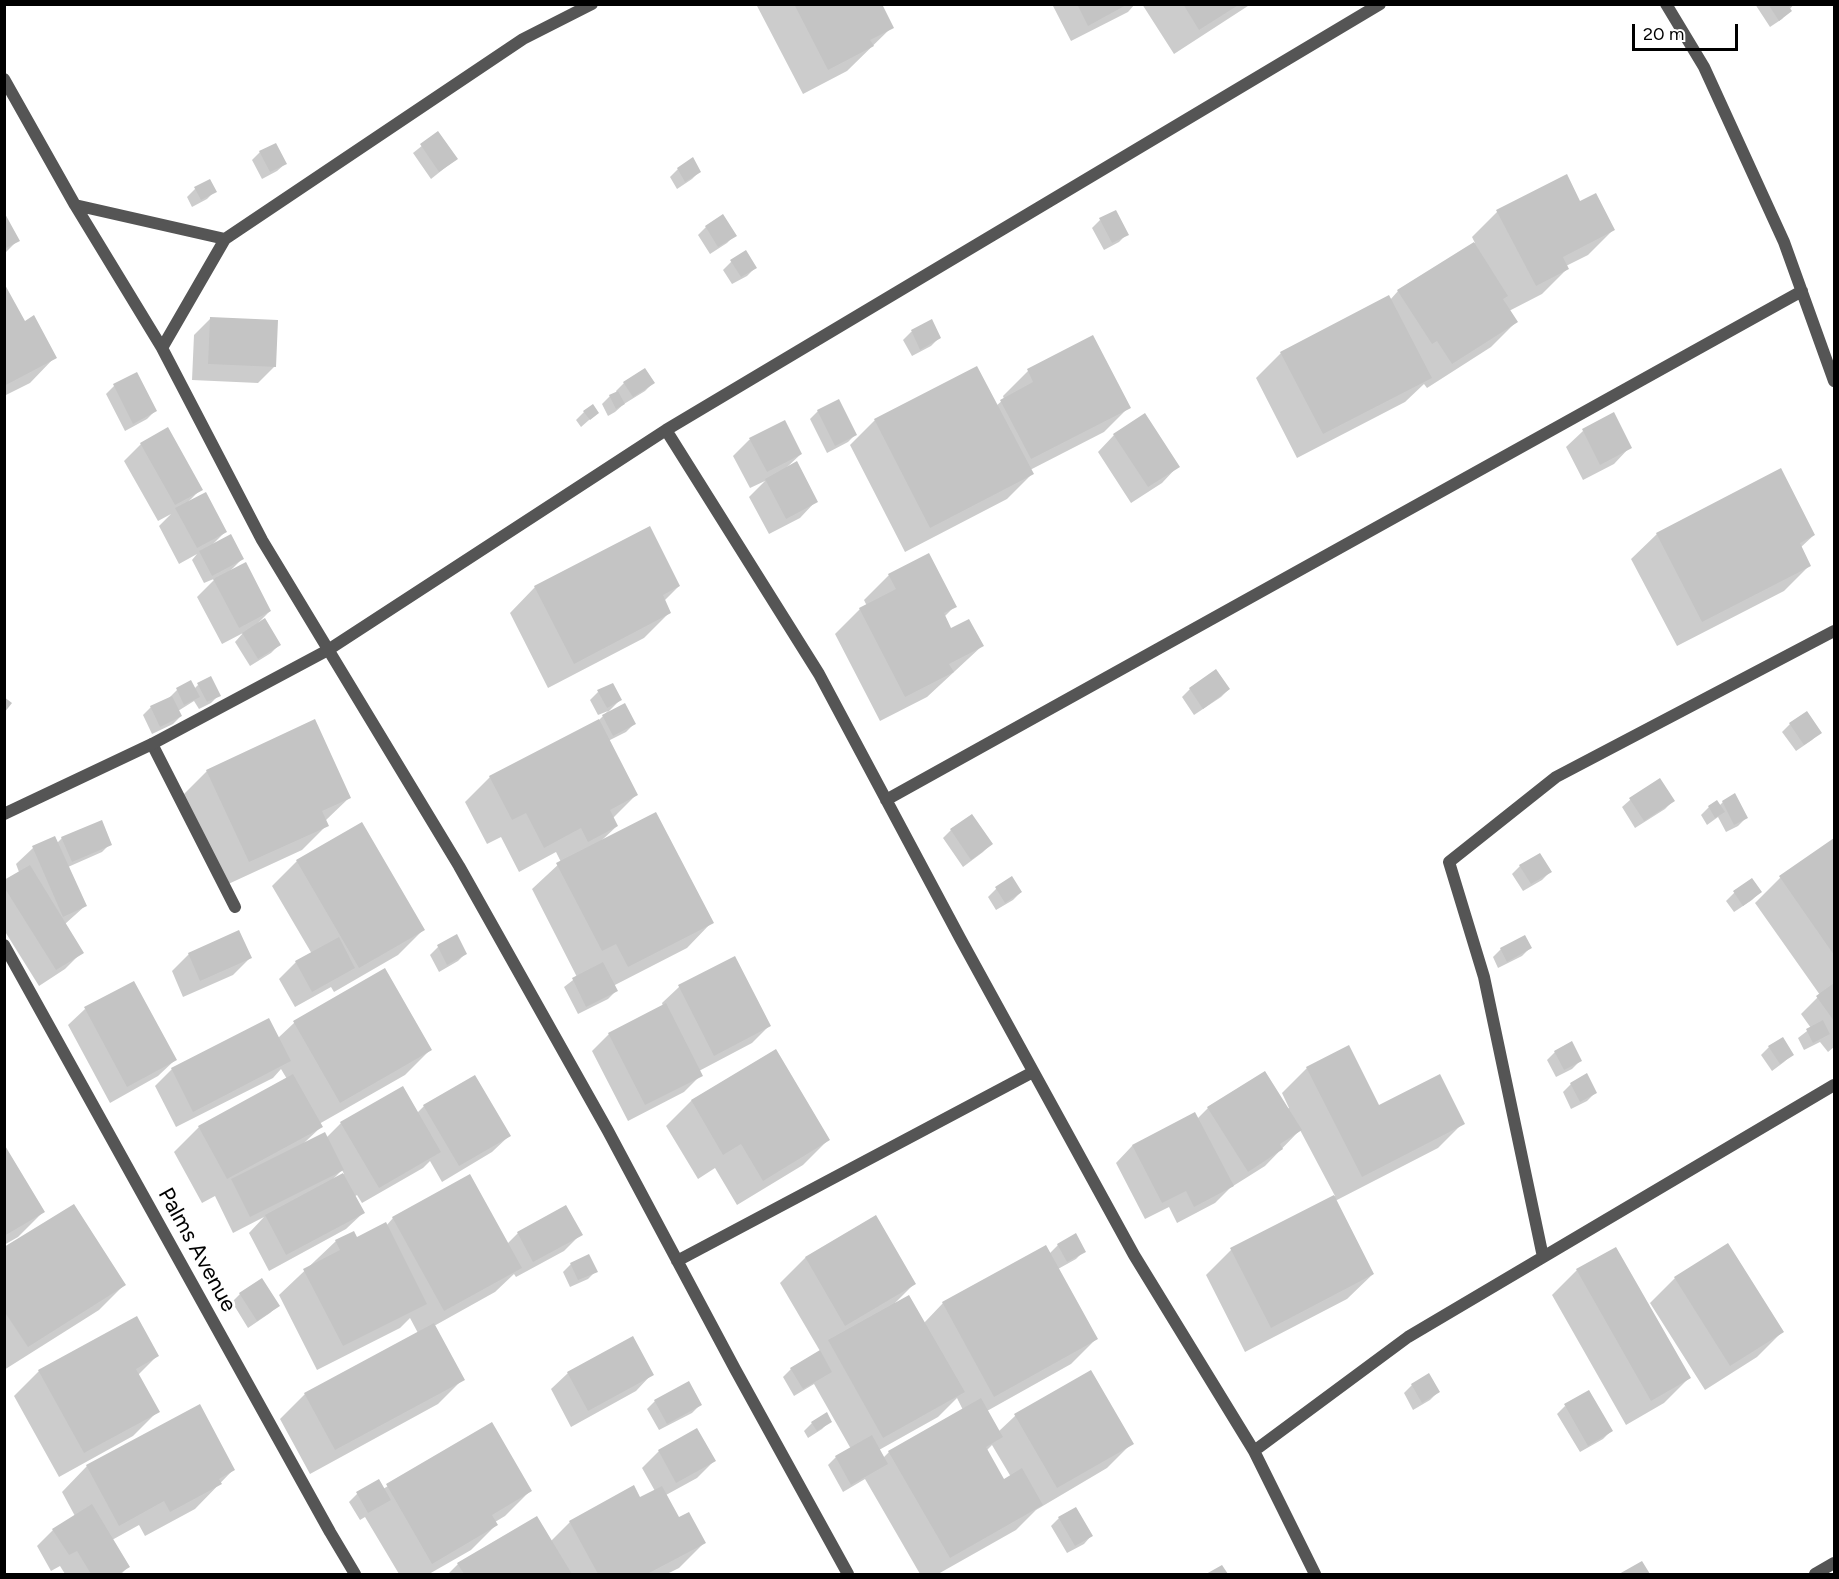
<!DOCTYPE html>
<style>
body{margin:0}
#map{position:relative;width:1839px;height:1579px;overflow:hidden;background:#fff;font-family:Figtree,sans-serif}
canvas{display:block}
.frame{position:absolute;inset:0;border:6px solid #000;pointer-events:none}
.scale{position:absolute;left:1632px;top:24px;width:106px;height:27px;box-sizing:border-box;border:3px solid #000;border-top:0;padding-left:8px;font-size:18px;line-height:21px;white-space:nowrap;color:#000;-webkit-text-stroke:4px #fff;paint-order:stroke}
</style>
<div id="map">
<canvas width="1839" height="1579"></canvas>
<div class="frame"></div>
<div class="scale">20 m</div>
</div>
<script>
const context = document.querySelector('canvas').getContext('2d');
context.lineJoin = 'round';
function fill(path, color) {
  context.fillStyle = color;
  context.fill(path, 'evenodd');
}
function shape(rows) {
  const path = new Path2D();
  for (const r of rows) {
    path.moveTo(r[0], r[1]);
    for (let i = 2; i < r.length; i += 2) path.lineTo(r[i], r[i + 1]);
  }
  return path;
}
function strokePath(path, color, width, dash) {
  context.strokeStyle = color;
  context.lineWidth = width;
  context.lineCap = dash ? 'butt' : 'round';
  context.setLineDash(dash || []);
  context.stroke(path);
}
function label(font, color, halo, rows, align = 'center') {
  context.font = font + ' Figtree,sans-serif';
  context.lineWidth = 6;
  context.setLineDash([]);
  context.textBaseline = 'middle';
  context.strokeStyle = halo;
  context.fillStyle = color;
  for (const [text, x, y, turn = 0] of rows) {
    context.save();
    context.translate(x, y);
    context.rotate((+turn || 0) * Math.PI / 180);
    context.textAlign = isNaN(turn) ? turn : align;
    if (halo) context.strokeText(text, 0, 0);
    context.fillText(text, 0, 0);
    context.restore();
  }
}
const shadow = shape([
 [756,4,881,4,892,27,847,71,803,94],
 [1052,4,1135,4,1128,12,1071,41],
 [1142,4,1251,4,1174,54],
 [1755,4,1794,4,1782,19,1770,27],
 [438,133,456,159,431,179,413,153],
 [260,152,285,164,277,171,262,179,252,160],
 [678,169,700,171,692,179,677,189,670,177],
 [195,189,215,191,207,199,192,207,187,197],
 [1579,203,1613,230,1588,255,1566,266,1567,269,1542,294,1509,311,1516,322,1491,347,1427,388,1424,384,1405,402,1297,458,1256,378,1281,353,1390,300,1398,291,1475,243,1472,237,1497,212],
 [4,216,18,240,4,254],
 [1100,220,1127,234,1119,242,1104,250,1092,228],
 [706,227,735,235,727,243,710,254,698,235],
 [745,252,755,268,747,276,732,284,723,270,731,262],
 [4,287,24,323,55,357,30,383,4,396],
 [210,319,275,366,258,383,192,380,194,335],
 [931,321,939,338,931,346,912,356,903,340,911,332],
 [1092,337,1129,407,1104,432,1030,470,1032,474,1007,499,905,552,850,445,875,420,996,406,1004,399,1003,396,1028,371],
 [645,370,653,383,645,391,624,404,615,412,608,416,602,404,610,396,617,393,616,391,624,383],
 [136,374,155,411,147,419,125,431,106,394,114,386],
 [838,401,856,434,848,442,827,453,810,419,818,411],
 [584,412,597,413,581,427,576,420],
 [784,422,801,454,786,468,816,501,800,518,769,534,749,497,765,481,750,488,733,456,749,440],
 [1583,431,1630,447,1614,464,1583,480,1566,447],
 [1114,435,1178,466,1162,483,1131,503,1098,452],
 [141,444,201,489,188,502,225,532,211,546,242,559,231,570,270,611,256,625,279,645,271,653,250,666,235,642,243,633,222,644,197,597,216,578,204,583,192,560,197,554,179,564,159,526,171,514,158,521,124,461],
 [1657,534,1814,535,1800,548,1809,566,1784,591,1677,646,1631,559],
 [889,575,955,606,944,617,950,630,982,646,927,697,880,721,835,634,860,609,867,606,864,600],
 [679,586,664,601,669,613,644,638,548,688,510,613,535,587],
 [1216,671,1229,689,1221,697,1194,715,1182,697,1190,689],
 [191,682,194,689,198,685,219,695,211,703,199,709,194,701,178,711,181,716,173,724,152,734,143,715,151,707,169,698,177,690],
 [598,692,620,700,607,713,634,724,626,732,608,741,636,795,613,818,617,826,601,841,712,922,687,948,613,986,616,991,608,999,578,1014,564,987,577,977,532,889,561,862,556,852,519,872,501,837,487,844,465,802,490,777,597,722,608,711,598,715,590,700],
 [1790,724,1820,732,1812,740,1796,751,1782,732],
 [207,771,349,798,325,821,327,825,302,850,224,886,182,796],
 [1630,800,1673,801,1665,809,1635,828,1622,807],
 [1723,802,1746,818,1738,826,1726,832,1718,817,1707,825,1701,815,1709,807,1719,806],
 [951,830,991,844,983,852,963,867,943,838],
 [62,838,110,844,102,852,68,867,85,906,65,924,82,952,65,969,39,986,4,930,4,882,19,872,16,864,33,848,57,843],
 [1834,840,1834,1047,1828,1052,1820,1042,1804,1050,1798,1038,1811,1028,1801,1014,1820,995,1755,903,1780,878],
 [297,861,423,930,398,955,334,992,331,987,295,1007,279,979,296,962,312,954,272,886],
 [1520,866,1550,872,1542,880,1523,891,1512,874],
 [1012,878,1021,892,1013,900,996,910,988,897,996,889],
 [1752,880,1760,892,1752,900,1734,912,1726,901,1734,893],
 [438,947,466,953,458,961,439,972,430,955],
 [1530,948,1522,956,1498,968,1493,957,1501,949],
 [189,954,250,958,233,975,183,997,172,971],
 [734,958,769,1026,752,1043,699,1071,701,1075,684,1092,628,1121,592,1051,609,1034,663,1006,662,1003,679,987],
 [384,970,430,1050,405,1075,319,1124,321,1127,304,1143,326,1138,341,1123,417,1113,424,1106,509,1136,492,1152,442,1182,430,1161,423,1168,362,1203,357,1195,354,1197,363,1213,346,1229,269,1271,249,1233,264,1217,233,1233,215,1196,202,1203,174,1152,199,1127,287,1079,281,1069,273,1078,176,1127,155,1086,172,1069,278,1038,294,1023],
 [342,1170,344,1174,332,1181,332,1180],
 [85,1009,175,1060,158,1076,110,1103,68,1025],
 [1769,1047,1792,1054,1784,1062,1772,1071,1761,1055],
 [775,1051,828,1140,803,1165,737,1205,715,1168,698,1179,666,1126,691,1101],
 [1555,1052,1580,1061,1572,1069,1556,1077,1547,1060],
 [1307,1068,1378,1107,1463,1123,1438,1148,1335,1201,1373,1274,1347,1299,1245,1352,1206,1275,1231,1250,1335,1196,1300,1130,1265,1166,1230,1188,1215,1203,1177,1223,1169,1207,1145,1219,1116,1163,1132,1146,1194,1114,1197,1119,1208,1108,1287,1109,1289,1108,1282,1093],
 [1571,1084,1595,1093,1587,1101,1571,1109,1563,1092],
 [4,1146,43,1212,18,1237,4,1245],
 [875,1217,914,1284,895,1303,924,1323,943,1303,1049,1254,1058,1245,1084,1251,1076,1259,1058,1269,1096,1339,1071,1364,987,1411,998,1432,1015,1416,1090,1372,1132,1443,1107,1468,1036,1510,1016,1530,938,1574,920,1574,865,1479,843,1492,828,1465,836,1457,851,1449,814,1384,794,1396,783,1377,791,1369,820,1351,780,1283,805,1258],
 [957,1398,963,1410,889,1452,883,1458,879,1450,938,1417],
 [992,1445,1011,1477,1004,1481,986,1451],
 [393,1218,507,1244,518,1233,581,1234,564,1251,516,1277,514,1274,495,1292,434,1326,463,1379,438,1404,310,1474,280,1419,305,1394,418,1333,410,1318,400,1328,317,1370,279,1295,336,1241,356,1239,386,1226],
 [4,1249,124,1285,99,1310,4,1370],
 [571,1264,596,1271,588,1279,570,1287,563,1272],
 [1577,1270,1689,1378,1664,1403,1626,1425,1552,1295],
 [1675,1278,1782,1332,1757,1357,1705,1390,1650,1303],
 [240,1294,278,1305,270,1313,248,1328,232,1302],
 [157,1356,138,1375,158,1411,133,1436,59,1477,14,1396,39,1371],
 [568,1373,652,1374,636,1391,571,1427,551,1389],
 [1428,1375,1438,1392,1430,1400,1413,1410,1404,1393,1412,1385],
 [655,1401,700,1405,692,1413,659,1430,647,1409],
 [1565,1406,1611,1431,1603,1439,1580,1452,1557,1414],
 [830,1421,822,1429,808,1438,804,1431,812,1423],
 [491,1424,530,1491,505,1516,495,1522,496,1525,471,1550,429,1574,399,1574,365,1517,360,1520,349,1502,357,1494,383,1489],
 [659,1451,714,1461,697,1478,666,1495,679,1519,704,1543,679,1568,667,1574,448,1574,458,1564,551,1541,570,1522,640,1499,655,1491,642,1468],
 [87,1466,233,1470,195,1509,145,1536,139,1525,112,1540,128,1567,121,1574,65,1574,60,1566,51,1571,37,1546,53,1530,75,1516,62,1492],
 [1059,1518,1091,1536,1084,1544,1067,1553,1051,1526]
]);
const building = shape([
 [794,4,882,4,894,28,870,40,874,46,828,70],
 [1077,4,1128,4,1088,26],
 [1183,4,1240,4,1199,30],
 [1768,4,1794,4,1789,7,1792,11,1779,21],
 [438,131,458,159,439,172,420,144],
 [276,143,287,164,270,172,259,151],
 [693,157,701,172,685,182,677,168],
 [1567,174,1580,201,1596,193,1615,230,1563,257,1569,269,1536,286,1496,210],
 [210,179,217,192,201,200,194,187],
 [1116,210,1129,235,1112,243,1099,218],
 [4,212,20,241,4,249],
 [723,214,737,236,718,247,705,226],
 [1474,242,1508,296,1503,299,1518,322,1452,364,1437,341,1432,344,1397,290],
 [746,250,757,268,741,277,730,260],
 [4,283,25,321,34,315,57,358,4,386],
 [1389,295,1432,378,1323,434,1280,352],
 [210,317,278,320,276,367,208,364],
 [932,319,941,338,920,350,911,330],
 [1093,335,1131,408,1031,459,1000,400,1033,382,1027,369],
 [977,366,1034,474,930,528,874,419],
 [645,368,655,383,633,397,623,382],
 [137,372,157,411,133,424,113,384],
 [618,391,625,404,616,409,609,395],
 [839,399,857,435,835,446,817,410],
 [593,404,599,413,590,420,583,411],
 [1614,412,1632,448,1600,465,1582,429],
 [1145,413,1180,467,1148,487,1113,434],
 [785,420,802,454,767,472,749,438],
 [168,427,203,490,175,505,140,443],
 [797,461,818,502,786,519,765,479],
 [1781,468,1815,535,1800,543,1811,566,1702,622,1656,533],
 [206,492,227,532,197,548,175,508],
 [650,526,680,586,663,595,671,613,574,664,534,586],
 [231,534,244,559,212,576,199,551],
 [929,553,957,607,944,613,951,628,969,619,984,646,949,664,954,672,905,697,859,608,896,589,888,574],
 [246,562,271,611,239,628,213,579],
 [265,618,281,645,258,659,242,633],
 [1216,669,1230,689,1203,709,1189,688],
 [211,676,221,696,207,702,197,683],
 [191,680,200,697,184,705,176,688],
 [613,683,622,700,607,708,597,690],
 [172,696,182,716,160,727,150,706],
 [4,697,12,703,4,713],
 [625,703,636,724,613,736,602,715],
 [1807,711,1822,733,1804,745,1789,723],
 [315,719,351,798,322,811,329,826,249,862,206,770],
 [599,719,638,795,610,810,618,826,588,842,581,828,544,848,526,813,512,820,489,776],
 [1660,778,1675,801,1644,821,1629,798],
 [1735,793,1748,818,1734,825,1722,801],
 [1717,800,1725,812,1715,818,1708,806],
 [656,812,714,923,628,967,616,944,602,951,556,863],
 [972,814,993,844,971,860,950,829],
 [102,820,112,845,72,862,61,837],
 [362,822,425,930,359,968,296,860],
 [55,836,87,906,63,917,32,846],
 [1834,838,1834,874,1833,875,1834,878,1834,955,1779,876],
 [1540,853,1552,872,1531,884,1519,865],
 [30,865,84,953,56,970,4,887,4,880],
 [1012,876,1022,892,1005,903,995,887],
 [1752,878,1762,892,1743,906,1733,891],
 [239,930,252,958,200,981,188,953],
 [457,934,467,954,447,965,437,945],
 [1525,935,1532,948,1507,962,1500,948],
 [339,937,355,968,312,992,295,961],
 [735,956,771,1026,714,1056,678,985],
 [603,962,618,991,586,1007,572,978],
 [385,968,432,1050,340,1103,293,1021],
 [134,981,177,1060,127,1087,84,1007],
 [1834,983,1834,1021,1816,996],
 [666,1003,703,1076,645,1105,608,1033],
 [269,1018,291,1061,193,1112,171,1068],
 [1823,1020,1830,1034,1813,1043,1806,1029],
 [1783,1037,1794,1055,1780,1064,1768,1046],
 [1572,1041,1582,1061,1564,1070,1554,1051],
 [1349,1045,1379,1105,1440,1074,1465,1124,1362,1177,1306,1067],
 [776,1049,830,1140,763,1181,741,1144,723,1155,691,1100],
 [1265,1071,1302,1130,1280,1144,1283,1149,1248,1172,1207,1107],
 [1587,1073,1597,1093,1580,1102,1570,1083],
 [293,1074,323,1127,227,1179,198,1126],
 [475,1075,511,1136,459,1166,423,1105],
 [403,1086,441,1152,379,1188,340,1122],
 [1195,1112,1234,1186,1194,1207,1186,1191,1162,1203,1132,1145],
 [325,1132,344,1170,250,1217,231,1179],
 [4,1144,45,1212,4,1236],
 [343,1173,365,1213,286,1255,265,1215],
 [470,1174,522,1268,444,1311,392,1217],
 [1334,1195,1374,1274,1271,1328,1230,1248],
 [74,1204,126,1285,28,1347,4,1311,4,1247],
 [566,1205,583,1235,533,1262,517,1232],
 [876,1215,916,1284,845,1326,805,1257],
 [386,1222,427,1304,343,1346,303,1269,340,1250,335,1240,354,1231,357,1237],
 [1076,1233,1086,1252,1067,1262,1057,1244],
 [1728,1243,1784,1332,1730,1366,1674,1277],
 [1046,1245,1098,1339,994,1397,942,1302],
 [1616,1247,1691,1378,1651,1401,1576,1269],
 [589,1254,598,1272,578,1280,570,1263],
 [262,1278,280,1306,257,1321,239,1293],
 [909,1295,965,1392,883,1438,828,1340],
 [137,1316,159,1356,136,1369,160,1412,84,1453,38,1370],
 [434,1323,465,1380,335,1450,304,1393],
 [633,1336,654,1375,588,1411,567,1372],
 [820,1350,832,1372,803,1389,790,1368],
 [1091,1370,1134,1444,1057,1488,1014,1414],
 [1429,1373,1440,1392,1422,1403,1411,1384],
 [689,1381,702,1405,667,1424,654,1400],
 [1589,1390,1613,1431,1588,1446,1564,1404],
 [981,1398,1003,1437,986,1447,1004,1479,1022,1468,1043,1505,950,1558,888,1451],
 [200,1404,235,1470,219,1479,222,1484,170,1512,164,1501,119,1526,86,1465],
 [827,1412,832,1422,817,1431,811,1422],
 [492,1422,532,1491,492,1515,498,1525,432,1564,386,1484],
 [697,1428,716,1461,676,1483,658,1450],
 [872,1435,888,1464,851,1485,835,1456],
 [379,1479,391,1500,368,1513,356,1492],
 [634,1485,640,1497,662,1486,679,1517,689,1512,706,1543,647,1574,598,1574,569,1521],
 [92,1504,130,1567,118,1574,91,1574,77,1551,69,1555,52,1529],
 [1076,1507,1093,1536,1075,1546,1058,1517],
 [537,1516,572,1574,464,1574,457,1563],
 [1642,1561,1650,1574,1619,1574],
 [1222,1565,1228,1574,1206,1574]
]);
const lane = shape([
 [152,744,235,907]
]);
const street = shape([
 [1666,4,1704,67,1784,242,1834,381],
 [4,79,75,205,162,348,262,540,459,866,608,1131,735,1369,848,1574],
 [75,205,225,239],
 [162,348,225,239,523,39,592,4],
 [666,430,819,674,960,938,1134,1255,1254,1451,1315,1574],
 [886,800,1802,291],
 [4,814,152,744,328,650,666,430,1380,4],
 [4,945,330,1532,355,1574],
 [1543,1257,1484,977,1449,862,1556,777,1834,631],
 [677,1261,1033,1072],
 [1254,1451,1408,1337,1834,1085],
 [1815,1574,1834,1563]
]);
const streetNames = [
 ["Palms Avenue",197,1250,61]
];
fill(shadow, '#0003');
fill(building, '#c4c4c4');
strokePath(lane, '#555', 12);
strokePath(street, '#555', 12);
label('22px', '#000', '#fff', streetNames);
</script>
